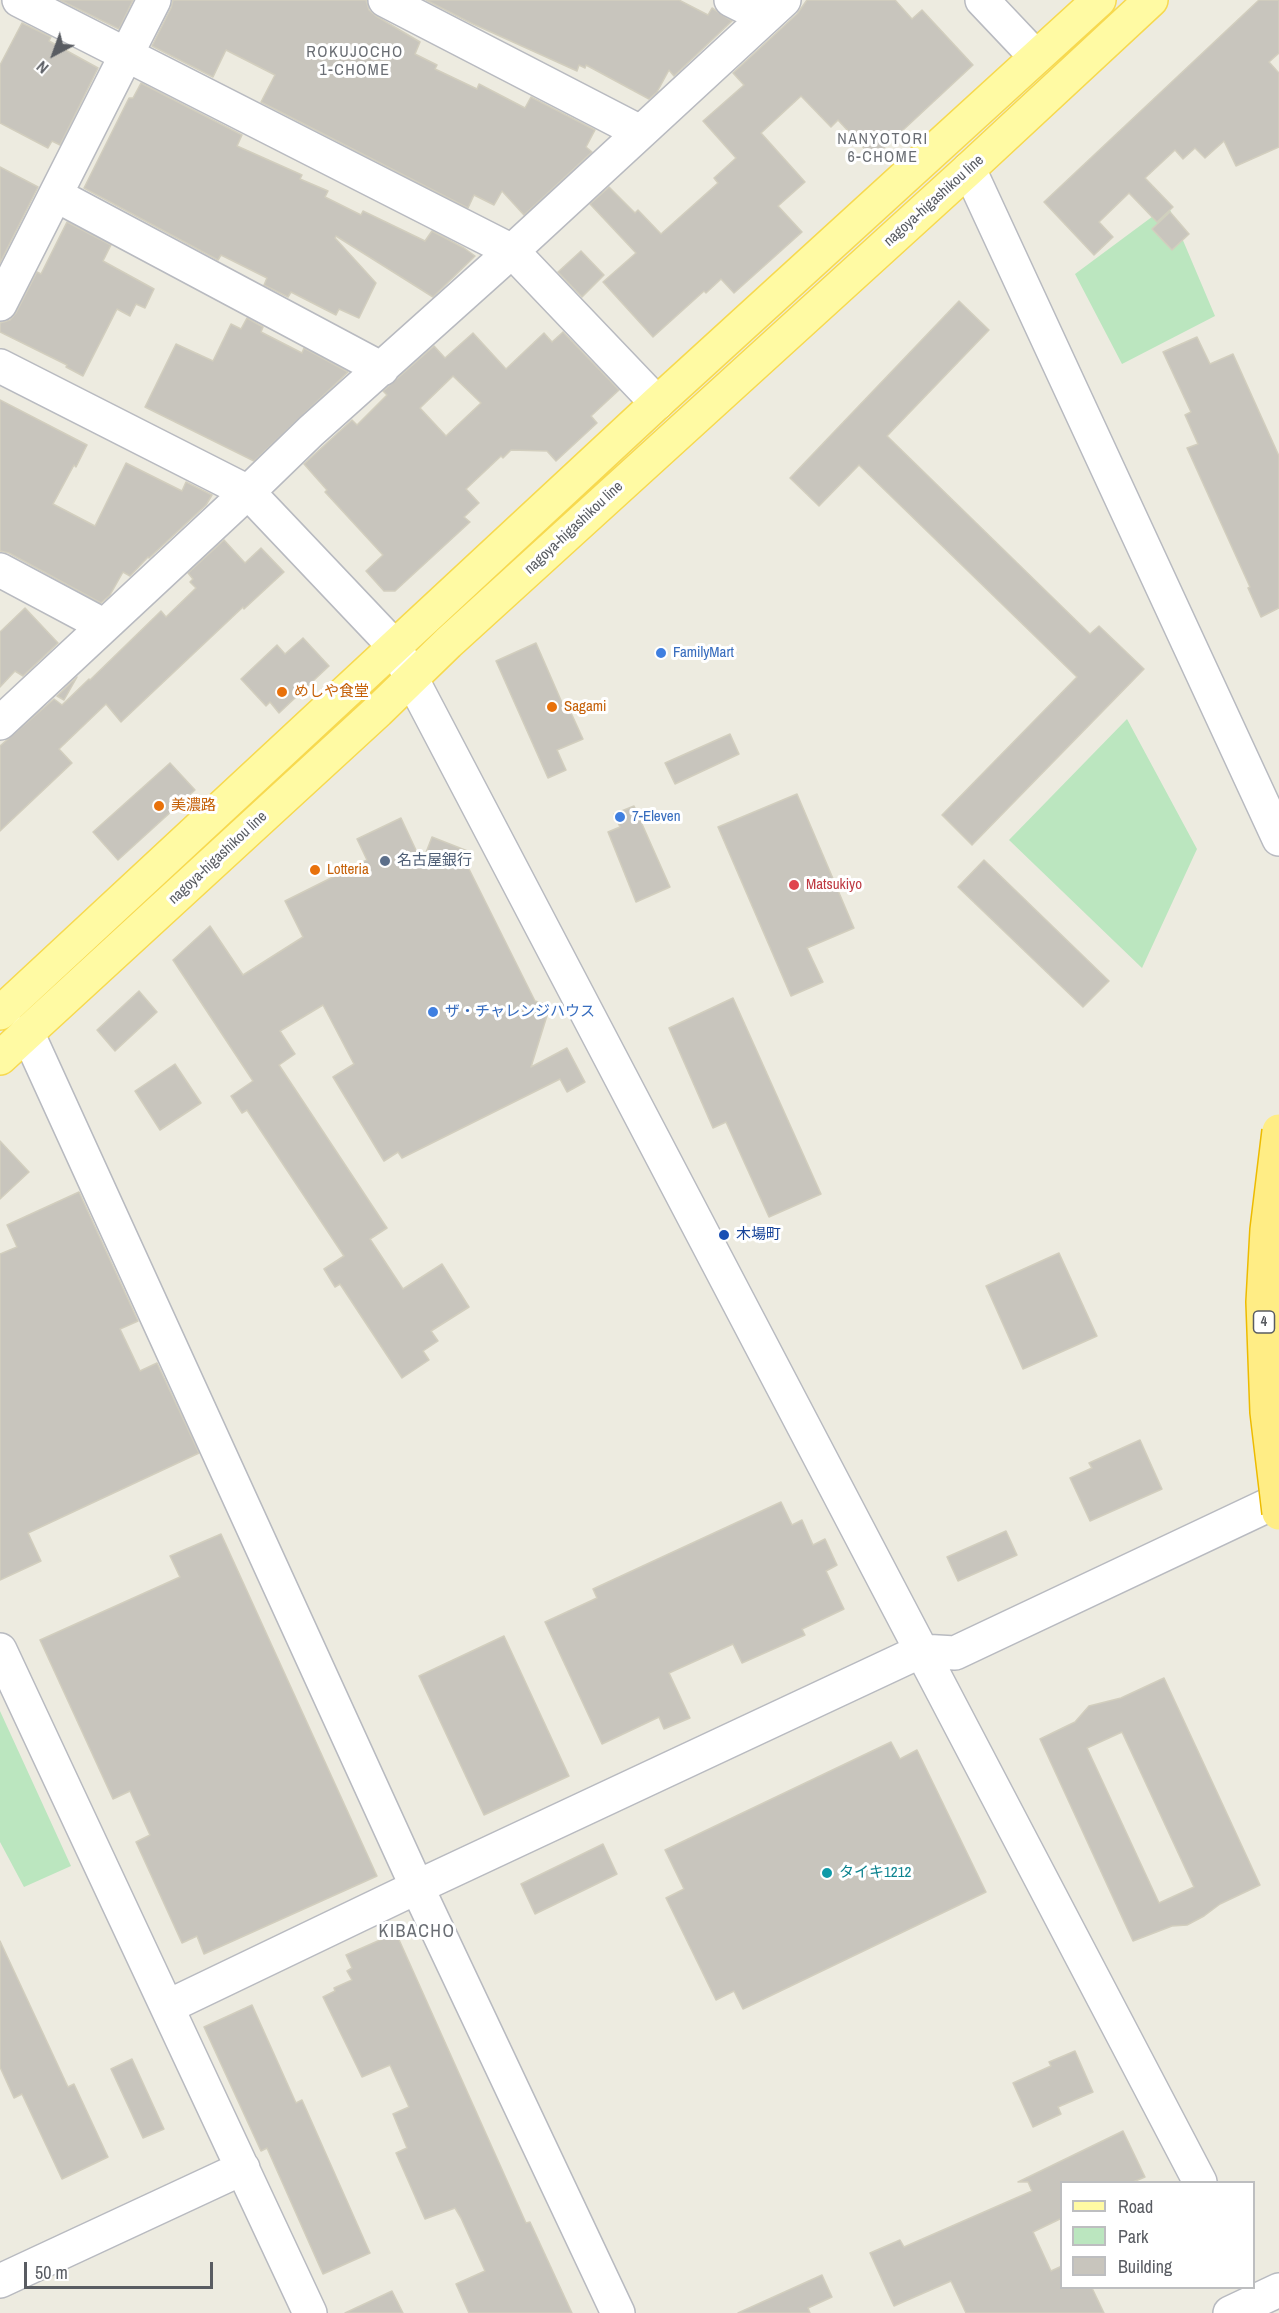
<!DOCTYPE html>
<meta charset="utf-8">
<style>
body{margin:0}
#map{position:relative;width:1279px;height:2313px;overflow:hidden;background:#edebe0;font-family:"Archivo Narrow",sans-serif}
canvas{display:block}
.legend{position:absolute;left:1060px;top:2181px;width:195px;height:108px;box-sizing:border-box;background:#fff;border:2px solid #bdbec0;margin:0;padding:8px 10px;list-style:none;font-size:18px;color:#595c62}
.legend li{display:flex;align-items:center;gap:12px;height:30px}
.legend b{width:30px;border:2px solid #bdbec0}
.north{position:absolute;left:24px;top:24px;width:60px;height:60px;-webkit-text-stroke:4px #fff;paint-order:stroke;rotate:221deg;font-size:16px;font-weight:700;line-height:24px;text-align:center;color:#595c62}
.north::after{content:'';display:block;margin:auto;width:21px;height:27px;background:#595c62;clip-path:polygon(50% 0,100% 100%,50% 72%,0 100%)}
.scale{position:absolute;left:24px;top:2262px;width:189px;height:27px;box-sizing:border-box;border:3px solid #595c62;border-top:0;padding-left:8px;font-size:18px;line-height:21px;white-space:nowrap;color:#595c62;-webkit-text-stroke:4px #fff;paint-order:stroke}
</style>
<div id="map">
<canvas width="1279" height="2313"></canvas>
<ul class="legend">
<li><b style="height:8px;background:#fffaa3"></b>Road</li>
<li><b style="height:16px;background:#bbe6bf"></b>Park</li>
<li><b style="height:16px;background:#c8c5bd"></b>Building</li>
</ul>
<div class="north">N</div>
<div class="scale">50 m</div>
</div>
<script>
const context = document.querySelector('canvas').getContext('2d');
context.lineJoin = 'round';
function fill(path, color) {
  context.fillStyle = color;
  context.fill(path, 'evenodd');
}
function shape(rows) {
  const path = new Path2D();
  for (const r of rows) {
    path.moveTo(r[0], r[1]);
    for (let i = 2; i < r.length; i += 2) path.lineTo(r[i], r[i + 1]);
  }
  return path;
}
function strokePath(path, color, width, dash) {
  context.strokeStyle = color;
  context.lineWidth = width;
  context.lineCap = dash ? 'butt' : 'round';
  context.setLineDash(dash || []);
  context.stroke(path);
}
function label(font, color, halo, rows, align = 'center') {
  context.font = font + ' "Archivo Narrow","Noto Sans JP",sans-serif';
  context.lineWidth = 6;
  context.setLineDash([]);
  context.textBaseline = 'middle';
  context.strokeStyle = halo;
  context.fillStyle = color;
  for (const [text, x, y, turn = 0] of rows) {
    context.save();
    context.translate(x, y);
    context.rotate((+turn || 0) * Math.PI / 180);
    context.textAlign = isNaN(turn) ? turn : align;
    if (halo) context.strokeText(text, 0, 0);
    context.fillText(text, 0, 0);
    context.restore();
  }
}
const green = shape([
 [1168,205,1215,316,1122,364,1075,274],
 [1127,719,1197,849,1142,968,1009,840],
 [0,1711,71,1866,24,1887,0,1842]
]);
const building = shape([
 [60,0,133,0,119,29,60,0],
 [173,0,366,0,369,10,376,16,420,42,415,54,437,65,435,69,477,89,479,84,525,108,531,97,595,130,586,147,592,152,524,215,502,191,494,205,474,195,468,208,261,102,275,75,226,50,213,77,152,46,171,8,173,0],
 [426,0,679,0,708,15,712,8,732,21,674,76,669,70,657,92,649,99,586,65,585,68,579,65,577,71,471,23,426,0],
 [807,0,895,0,912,19,922,10,973,65,873,158,838,120,831,127,801,96,761,133,805,182,778,206,802,232,734,293,721,279,706,293,704,291,653,337,603,282,636,253,590,204,609,187,635,213,638,210,661,234,718,183,714,178,736,158,703,121,744,85,733,73,797,14,807,0],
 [1259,0,1279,0,1279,53,1269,62,1279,73,1279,147,1236,166,1224,141,1205,158,1195,148,1183,159,1175,150,1145,178,1173,207,1157,222,1129,193,1099,222,1113,237,1094,255,1044,202,1259,0],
 [22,23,51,37,49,41,98,68,60,145,52,141,48,148,0,123,0,65,22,23],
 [141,83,242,135,237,146,302,175,300,179,328,191,325,197,361,215,363,211,425,241,432,231,464,248,475,256,433,297,336,236,335,238,376,283,359,318,339,309,336,315,291,292,288,297,264,285,267,278,221,255,218,260,84,188,129,98,133,98,141,83],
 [0,167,38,187,0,263,0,167],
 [1170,212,1189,234,1172,250,1152,229,1170,212],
 [67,222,111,245,103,261,154,289,145,308,136,304,130,316,117,309,83,376,66,367,67,365,0,332,0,323,10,320,16,313,37,272,41,274,67,222],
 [581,251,604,275,582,297,558,272,581,251],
 [959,301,989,330,887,436,1090,634,1099,626,1144,669,972,845,942,815,1077,677,859,465,819,506,790,478,959,301],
 [247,318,263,327,261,332,302,353,304,348,348,372,254,461,145,407,176,344,213,361,231,324,241,329,247,318],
 [563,332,619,390,591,416,597,423,556,461,547,451,511,450,503,458,501,456,466,489,479,503,464,517,470,522,395,591,384,591,366,571,383,555,325,492,327,490,304,464,352,420,357,425,387,395,383,391,434,346,445,358,473,333,506,369,544,333,552,342,563,332],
 [453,376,481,403,446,436,420,408,453,376],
 [1197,337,1210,364,1233,354,1279,456,1279,608,1261,617,1248,588,1250,587,1187,448,1198,444,1185,415,1191,412,1163,352,1197,337],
 [0,400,87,445,76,467,74,465,53,504,95,526,126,463,182,491,186,482,212,495,206,505,149,558,148,557,130,576,123,572,110,595,101,603,9,553,0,551,0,400],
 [224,540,245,563,261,548,284,572,244,609,243,607,121,722,106,704,59,749,72,763,0,831,0,746,54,699,62,705,89,679,90,680,161,611,166,617,196,588,190,582,193,579,188,573,224,540],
 [25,608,58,643,23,676,15,671,0,687,0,632,25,608],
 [303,638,329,666,279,713,270,702,266,706,241,679,277,645,285,654,303,638],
 [536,643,563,705,567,704,583,739,557,750,566,770,548,778,496,661,536,643],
 [77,677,64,700,57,696,77,677],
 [730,734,739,754,675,784,665,763,730,734],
 [170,763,195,790,118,860,93,832,170,763],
 [797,794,854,928,807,948,823,982,791,996,718,827,797,794],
 [634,806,670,887,636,902,608,832,620,827,614,814,634,806],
 [401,818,422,863,432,837,470,852,466,863,535,1001,550,1006,531,1067,567,1048,585,1082,567,1092,560,1079,402,1158,398,1152,384,1161,333,1077,354,1064,323,1005,280,1031,295,1054,279,1065,387,1228,370,1239,403,1289,442,1264,469,1307,431,1331,438,1341,423,1351,429,1360,402,1378,340,1284,335,1287,324,1269,344,1256,247,1110,242,1113,231,1096,253,1081,173,960,210,926,243,975,303,937,285,901,367,860,357,839,401,818],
 [984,860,1109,981,1083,1007,958,887,984,860],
 [139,991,157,1012,115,1051,97,1030,139,991],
 [733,998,821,1194,769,1217,726,1122,713,1128,669,1028,733,998],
 [175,1064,201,1103,160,1130,135,1091,175,1064],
 [0,1141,29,1172,0,1199,0,1141],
 [79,1192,138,1321,120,1329,140,1371,157,1363,199,1453,28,1533,41,1561,0,1580,0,1254,17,1247,7,1225,79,1192],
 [1059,1253,1097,1336,1023,1369,986,1286,1059,1253],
 [1140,1440,1162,1489,1090,1521,1070,1478,1092,1468,1089,1463,1140,1440],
 [781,1502,792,1525,802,1520,813,1545,825,1539,837,1565,826,1571,844,1609,802,1629,805,1635,742,1663,733,1644,669,1673,690,1718,664,1729,659,1717,602,1744,545,1622,597,1598,593,1589,781,1502],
 [1006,1531,1017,1555,958,1581,947,1557,1006,1531],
 [221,1534,377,1876,204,1954,197,1936,182,1943,136,1842,150,1835,130,1791,113,1799,40,1640,180,1577,170,1556,221,1534],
 [504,1636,569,1776,484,1815,419,1676,504,1636],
 [1164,1678,1260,1885,1220,1904,1204,1916,1187,1925,1172,1926,1133,1941,1040,1739,1075,1722,1089,1706,1121,1698,1164,1678],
 [1122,1732,1194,1887,1159,1903,1087,1748,1122,1732],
 [891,1742,900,1759,917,1750,986,1892,743,2009,734,1991,716,2000,666,1898,684,1889,665,1850,891,1742],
 [603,1844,617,1874,535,1914,521,1884,603,1844],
 [396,1933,526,2223,530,2222,572,2313,469,2313,456,2284,485,2271,461,2218,455,2208,425,2219,396,2153,407,2148,393,2114,409,2107,390,2065,362,2077,323,1997,335,1991,334,1988,352,1980,347,1971,352,1968,346,1955,396,1933],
 [0,1941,68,2087,74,2084,108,2157,62,2179,22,2094,14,2098,0,2067,0,1941],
 [252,2005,296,2103,302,2100,370,2253,323,2274,267,2148,261,2151,204,2027,252,2005],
 [1075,2051,1093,2092,1058,2107,1061,2114,1033,2127,1013,2083,1051,2066,1049,2062,1075,2051],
 [132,2059,164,2129,143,2138,111,2069,132,2059],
 [1123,2131,1145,2177,1133,2182,1062,2182,1062,2218,1033,2232,1051,2271,1062,2266,1062,2288,1092,2288,1104,2313,966,2313,951,2281,894,2306,870,2253,900,2240,904,2247,1032,2191,1028,2182,1018,2182,1123,2131],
 [822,2275,832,2297,808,2308,810,2313,738,2313,822,2275],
 [392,2291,403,2313,345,2313,392,2291]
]);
const minor = shape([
 [19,0,512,251,657,403],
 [385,0,640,132],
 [731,0,765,17],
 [982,0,1036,57],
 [969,169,1279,839],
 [56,195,382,369],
 [0,304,154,0],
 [0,366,248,492,395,647,1200,2182],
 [0,570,103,625],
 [0,723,248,492,311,431,512,251,784,0],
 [27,1032,417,1887,618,2313],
 [0,1650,310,2313],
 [167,2007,417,1887,921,1651,955,1653,1279,1500],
 [0,2281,243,2168],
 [1230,2313,1279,2290]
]);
const major = shape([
 [0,1013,657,403,1099,0],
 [0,1058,378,711,448,643,969,169,1151,0]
]);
const highwayBridge = shape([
 [1279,1131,1267,1230,1263,1302,1267,1412,1279,1513]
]);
const markers = [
 [661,653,6,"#3f7fe0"],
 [282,692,6,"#e8710a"],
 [552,707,6,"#e8710a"],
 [159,806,6,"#e8710a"],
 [620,817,6,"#3f7fe0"],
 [385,861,6,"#5c6f8a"],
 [315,870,6,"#e8710a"],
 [794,885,6,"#e0444e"],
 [433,1012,6,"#3f7fe0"],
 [724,1235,6,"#1a4fb4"],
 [827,1873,6,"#0f9aa8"]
];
const shields = [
 [1264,1322,21]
];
const shieldNames = [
 ["4",1264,1322]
];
const streetNames = [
 ["nagoya-higashikou line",934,201,-42],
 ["nagoya-higashikou line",574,528,-43],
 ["nagoya-higashikou line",218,858,-43]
];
const shopNames = [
 ["FamilyMart",673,653],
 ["7-Eleven",632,817],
 ["ザ・チャレンジハウス",445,1012]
];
const foodNames = [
 ["めしや食堂",294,692],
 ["Sagami",564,707],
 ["美濃路",171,806],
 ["Lotteria",327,870]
];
const serviceNames = [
 ["名古屋銀行",397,861]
];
const healthNames = [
 ["Matsukiyo",806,885]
];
const transitNames = [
 ["木場町",736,1235]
];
const cultureNames = [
 ["タイキ1212",839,1873]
];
const neighbourhoodNames = [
 ["ROKUJOCHO",355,53],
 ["1-CHOME",355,71],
 ["NANYOTORI",883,140],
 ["6-CHOME",883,158]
];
const quarterNames = [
 ["KIBACHO",417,1932]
];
fill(green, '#bbe6bf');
fill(building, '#c8c5bd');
strokePath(building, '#d2cebe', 1.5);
strokePath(minor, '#b8bac0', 36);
strokePath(major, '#f7d94f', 36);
strokePath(minor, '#fff', 33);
strokePath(major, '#fffaa3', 33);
strokePath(highwayBridge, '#edbb00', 36, []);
strokePath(highwayBridge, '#ffed85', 33);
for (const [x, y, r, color] of markers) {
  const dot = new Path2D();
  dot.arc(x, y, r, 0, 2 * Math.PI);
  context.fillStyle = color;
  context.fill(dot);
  strokePath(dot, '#fff', 2);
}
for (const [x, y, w] of shields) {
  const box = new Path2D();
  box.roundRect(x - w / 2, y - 11, w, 22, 4.5);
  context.fillStyle = '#fff';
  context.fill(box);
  strokePath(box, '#595c62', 1.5);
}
label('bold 14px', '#595c62', null, shieldNames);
label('15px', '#595c62', '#fff', streetNames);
label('15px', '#366cbe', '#fff', shopNames, 'left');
label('15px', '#c56008', '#fff', foodNames, 'left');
label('15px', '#4e5e75', '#fff', serviceNames, 'left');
label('15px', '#be3a42', '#fff', healthNames, 'left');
label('15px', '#164399', '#fff', transitNames, 'left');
label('15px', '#0d838f', '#fff', cultureNames, 'left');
context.letterSpacing = '1.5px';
label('16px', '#6a6e74', '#fff', neighbourhoodNames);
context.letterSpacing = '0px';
context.letterSpacing = '1.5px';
label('18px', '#6a6e74', '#fff', quarterNames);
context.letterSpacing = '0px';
</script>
